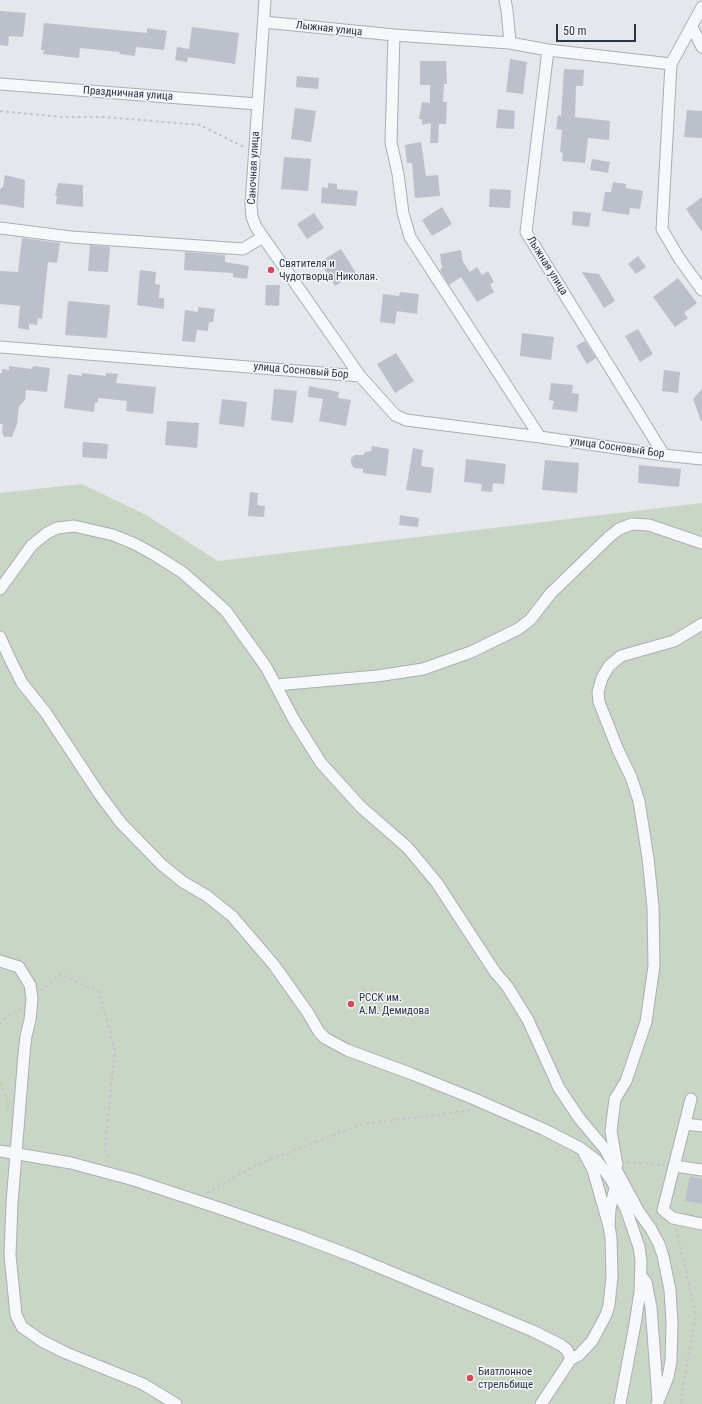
<!DOCTYPE html>
<meta charset="utf-8">
<style>
body{margin:0}
#map{position:relative;width:702px;height:1404px;overflow:hidden;background:#e4e7ec;font-family:"Roboto Condensed",sans-serif}
canvas{display:block}
.scale{position:absolute;left:556px;top:24px;width:80px;height:18px;box-sizing:border-box;border:2px solid #2b3445;border-top:0;padding-left:5px;font-size:12px;line-height:14px;white-space:nowrap;color:#2b3445;-webkit-text-stroke:3px #f4f6f9;paint-order:stroke}
</style>
<div id="map">
<canvas width="702" height="1404"></canvas>
<div class="scale">50 m</div>
</div>
<script>
const context = document.querySelector('canvas').getContext('2d');
context.lineJoin = 'round';
function fill(path, color) {
  context.fillStyle = color;
  context.fill(path, 'evenodd');
}
function shape(rows) {
  const path = new Path2D();
  for (const r of rows) {
    path.moveTo(r[0], r[1]);
    for (let i = 2; i < r.length; i += 2) path.lineTo(r[i], r[i + 1]);
  }
  return path;
}
function strokePath(path, color, width, dash) {
  context.strokeStyle = color;
  context.lineWidth = width;
  context.lineCap = dash ? 'butt' : 'round';
  context.setLineDash(dash || []);
  context.stroke(path);
}
function label(font, color, halo, rows, align = 'center') {
  context.font = font + ' "Roboto Condensed",sans-serif';
  context.lineWidth = 3;
  context.setLineDash([]);
  context.textBaseline = 'middle';
  context.strokeStyle = halo;
  context.fillStyle = color;
  for (const [text, x, y, turn = 0] of rows) {
    context.save();
    context.translate(x, y);
    context.rotate((+turn || 0) * Math.PI / 180);
    context.textAlign = isNaN(turn) ? turn : align;
    if (halo) context.strokeText(text, 0, 0);
    context.fillText(text, 0, 0);
    context.restore();
  }
}
const green = shape([
 [82,484,146,515,218,561,702,503,702,1404,0,1404,0,493]
]);
const building = shape([
 [0,11,26,13,23,37,9,36,8,46,0,45],
 [44,23,147,33,147,28,167,31,164,50,136,47,135,56,119,54,120,52,80,48,79,58,43,54,44,50,41,50],
 [192,27,239,33,235,64,188,57,187,62,175,60,177,47,189,49],
 [510,59,527,62,523,94,506,92],
 [420,61,446,61,447,84,444,84,443,102,447,102,446,124,439,124,438,143,430,143,431,123,422,125,422,119,419,119,422,102,430,103,430,85,420,85],
 [564,69,584,70,583,86,576,86,575,117,610,121,609,140,588,138,585,163,562,161,563,153,560,152,562,130,556,129,558,115,561,116],
 [297,76,319,78,318,89,296,87],
 [295,108,316,111,311,142,291,139],
 [498,109,515,111,514,129,496,128],
 [687,110,702,111,702,138,684,137],
 [421,142,426,176,438,175,440,196,415,198,412,163,407,163,405,145],
 [284,157,311,159,308,191,281,189],
 [592,159,610,162,608,173,590,170],
 [5,175,25,180,24,208,0,204,0,189,3,187],
 [613,182,626,184,626,188,643,191,640,209,630,208,629,215,602,211,605,192,611,192],
 [58,183,83,185,83,207,56,204,57,196,55,196],
 [328,183,337,184,337,189,358,191,356,206,321,203,322,187,328,188],
 [490,189,511,190,510,208,489,207],
 [702,197,702,232,686,209],
 [442,207,452,224,432,236,422,220],
 [573,211,591,213,589,227,572,225],
 [314,213,324,228,307,239,297,224],
 [22,238,60,243,57,263,48,262,42,319,38,318,37,325,29,324,29,330,18,328,20,306,0,304,0,271,18,272],
 [90,245,110,247,108,272,88,271],
 [341,249,356,273,335,286,320,262],
 [461,250,463,262,470,272,477,267,482,275,488,271,494,282,490,284,494,292,477,302,461,277,449,285,440,270,442,268,440,254],
 [185,252,225,255,225,262,249,266,247,279,233,277,233,273,184,270],
 [638,256,646,267,636,274,628,264],
 [140,270,156,272,155,284,160,285,159,298,164,298,164,309,137,305],
 [582,272,599,274,615,301,604,308],
 [678,278,697,303,684,313,688,318,675,327,653,297],
 [266,285,280,285,279,306,265,305],
 [400,292,419,294,417,314,397,311,395,324,380,322,383,294,399,296],
 [68,301,110,305,107,338,65,335],
 [198,307,215,309,213,322,209,322,208,331,197,330,195,342,182,341,185,310,198,312],
 [638,329,653,354,640,362,625,336],
 [522,333,554,337,551,360,520,356],
 [585,341,596,358,587,364,576,346],
 [396,353,414,381,395,393,377,364],
 [9,366,32,369,33,366,50,368,47,392,26,390,25,400,19,406,17,424,12,437,4,437,2,432,3,424,0,424,0,373,2,373,2,369,9,370],
 [664,370,680,372,678,393,662,391],
 [82,373,106,376,106,373,118,374,116,383,156,387,153,414,126,411,127,401,98,398,98,403,95,402,94,412,64,408,68,374,82,376],
 [551,383,573,385,572,393,579,394,577,412,552,409,554,401,549,400],
 [309,386,339,392,338,398,351,400,346,426,319,421,323,399,308,397],
 [274,389,297,391,293,423,271,420],
 [702,389,702,421,701,421,693,399],
 [222,399,247,402,244,427,219,424],
 [167,421,199,423,197,448,165,445],
 [83,442,108,444,107,459,82,457],
 [372,446,389,449,386,476,363,473,363,469,354,468,351,464,351,458,355,455,364,455,365,452,371,451],
 [413,448,423,450,421,466,434,468,431,493,406,490],
 [466,459,506,464,504,484,493,483,492,492,481,491,482,484,464,482],
 [545,460,579,463,577,493,542,490],
 [639,465,681,469,679,487,638,483],
 [250,492,258,493,257,505,265,506,264,517,248,516],
 [400,515,419,518,418,527,399,525],
 [690,1176,702,1179,702,1204,685,1201]
]);
const path = shape([
 [0,111,61,117,104,117,200,125,244,147],
 [41,991,61,974,99,992,115,1050,105,1147,109,1162],
 [0,1024,0,1022,20,1008],
 [0,1083,8,1100,8,1110],
 [627,1162,664,1165],
 [207,1193,258,1164,363,1124,473,1110],
 [676,1229,696,1314,680,1404]
]);
const minor = shape([
 [265,0,251,205,252,217,256,227,360,376],
 [505,0,507,10,510,43],
 [264,22,394,35,510,43,548,50,671,64,702,7],
 [692,27,702,47],
 [394,35,391,142,398,174,403,213,410,237,540,437],
 [548,50,526,232,664,455],
 [671,64,662,229,679,258,702,290],
 [0,84,257,104],
 [0,228,71,237,243,249,263,237],
 [0,347,360,376,395,415,406,420,540,437,664,455,702,459],
 [0,589,32,545,47,533,57,528,74,526,113,535,135,544,155,555,182,572,206,593,226,611,266,667,294,720,321,763,361,807,408,848,437,883,495,972,507,986,528,1020,559,1088,579,1118,605,1149,639,1212,651,1229,659,1244,663,1256,670,1290,672,1322,671,1361,668,1377,657,1404],
 [0,637,10,659,22,683,46,713,100,795,121,823,162,865,183,882,207,896,232,916,274,965,308,1013,319,1032,325,1038,347,1050,412,1074,472,1098,543,1129,580,1148,596,1160,604,1170,611,1179,626,1209,639,1247,641,1261,640,1292,635,1324,620,1404],
 [276,685,377,676,423,669,471,652,518,629,530,620,551,593,609,537,619,529,632,524,649,525,702,543],
 [0,961,19,967,30,985,32,999,30,1020,26,1036,24,1054,12,1203,10,1255,16,1315,22,1327,42,1341,66,1353,143,1384,176,1404],
 [691,1099,663,1210,673,1218,702,1224],
 [685,1124,702,1126],
 [0,1151,71,1163,134,1180,222,1209,299,1236,352,1256,533,1331,561,1345,567,1350,571,1359],
 [617,1165,611,1131,615,1099,626,1081,646,1022,654,966,653,907,648,858,639,801,631,777,618,750,599,702,598,692,602,678,609,666,621,656,674,641,702,624],
 [675,1166,702,1170],
 [609,1226,610,1209,616,1184],
 [641,1276,646,1282,651,1307,658,1400],
 [541,1404,571,1359,579,1355,592,1341,606,1315,609,1305,612,1277,611,1238,609,1226,593,1170,584,1153]
]);
const markers = [
 [271,270,4,"#d1495b"],
 [351,1004,4,"#d1495b"],
 [470,1378,4,"#d1495b"]
];
const streetNames = [
 ["Лыжная улица",329,29,6],
 ["Праздничная улица",128,94,4],
 ["Саночная улица",254,168,-87],
 ["Лыжная улица",547,266,58],
 ["улица Сосновый Бор",301,371,5],
 ["улица Сосновый Бор",617,448,8]
];
const poiNames = [
 ["Святителя и",279,264],
 ["Чудотворца Николая.",279,277],
 ["РССК им.",359,998],
 ["А.М. Демидова",359,1011],
 ["Биатлонное",478,1372],
 ["стрельбище",478,1385]
];
fill(green, '#c9d6c5');
fill(building, '#bbc0ca');
strokePath(minor, '#a9aeb7', 13);
strokePath(path, '#c2c5cb', 2, [3, 3]);
strokePath(minor, '#f7f8fa', 11);
for (const [x, y, r, color] of markers) {
  const dot = new Path2D();
  dot.arc(x, y, r, 0, 2 * Math.PI);
  context.fillStyle = color;
  context.fill(dot);
  strokePath(dot, '#f4f6f9', 1.5);
}
label('11px', '#2b3445', '#f4f6f9', streetNames);
label('11px', '#2b3445', '#f4f6f9', poiNames, 'left');
</script>
